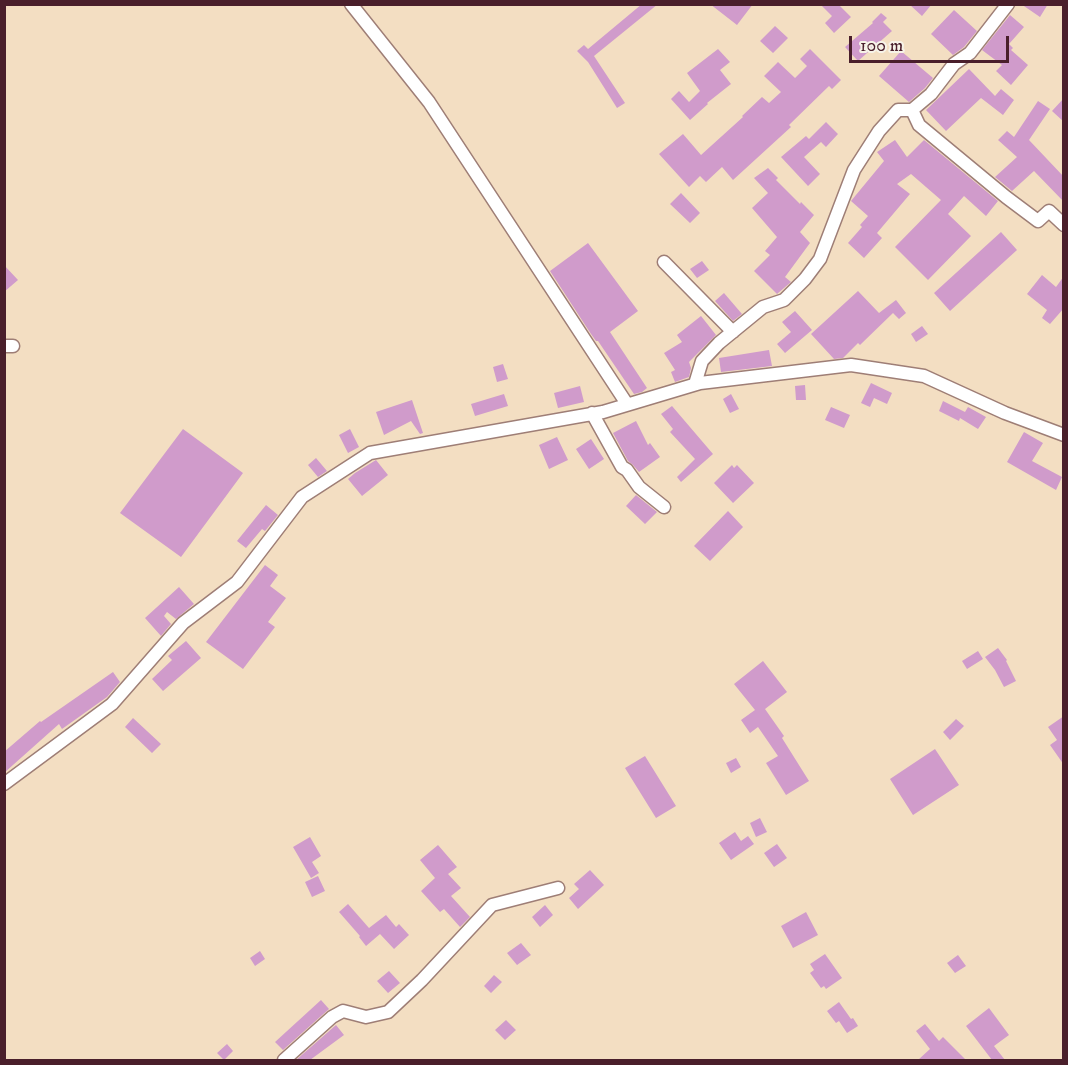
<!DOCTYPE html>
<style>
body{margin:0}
#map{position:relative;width:1068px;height:1065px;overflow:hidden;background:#f3dec2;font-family:"IM FELL DW Pica",serif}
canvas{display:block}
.frame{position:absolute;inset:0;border:6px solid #4a1f2b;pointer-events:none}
.scale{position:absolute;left:849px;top:36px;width:160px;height:27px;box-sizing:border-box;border:3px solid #4a1f2b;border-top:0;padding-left:8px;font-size:18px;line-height:21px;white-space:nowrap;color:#4a1f2b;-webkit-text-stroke:4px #f7f3e8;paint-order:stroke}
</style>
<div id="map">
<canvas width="1068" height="1065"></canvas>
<div class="frame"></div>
<div class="scale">100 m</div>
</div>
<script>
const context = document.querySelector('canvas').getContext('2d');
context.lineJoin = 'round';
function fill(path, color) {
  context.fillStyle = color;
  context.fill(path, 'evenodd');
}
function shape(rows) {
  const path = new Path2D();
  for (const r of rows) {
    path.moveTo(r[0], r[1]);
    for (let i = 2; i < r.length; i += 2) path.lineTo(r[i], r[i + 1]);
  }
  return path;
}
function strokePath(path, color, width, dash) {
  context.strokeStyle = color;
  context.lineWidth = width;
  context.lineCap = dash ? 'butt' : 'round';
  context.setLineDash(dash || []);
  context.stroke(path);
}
const building = shape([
 [642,4,658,4,594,56,625,103,617,108,588,62,577,51,584,45,588,49],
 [710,4,753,4,737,25],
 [820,4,838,4,851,17,834,33,825,23,832,16],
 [909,4,932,4,922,16],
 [1021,4,1048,4,1040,17],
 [954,10,977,31,964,47,953,55,931,34],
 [881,13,887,18,883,22,892,31,858,61,845,47,873,23,872,22],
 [1010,15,1024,27,1009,44,1013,48,1011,50,1028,65,1011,85,996,71,1002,65,982,50],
 [775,26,788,38,773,53,760,41],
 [718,49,730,62,720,70,731,84,707,103,708,104,690,120,671,99,679,91,689,102,700,91,687,73],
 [810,49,841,80,832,89,829,86,789,125,791,127,733,180,722,167,706,182,700,176,689,187,659,154,683,134,701,155,743,117,742,116,762,97,769,103,781,92,764,76,778,62,795,78,807,66,800,59],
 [901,51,933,78,925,88,909,102,879,76],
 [969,69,995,96,1001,89,1014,100,1003,115,981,98,946,131,926,110],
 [1064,98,1064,122,1052,111],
 [1038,101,1050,109,1029,140,1064,177,1064,202,1034,171,1012,191,995,177,1017,157,998,140,1007,131,1014,137],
 [826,122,838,134,826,147,821,142,804,157,820,174,808,186,781,157,806,136,809,139],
 [895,140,907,157,924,140,998,201,986,216,964,196,948,214,971,236,928,280,895,247,941,200,911,174,897,184,910,194,877,233,882,238,864,258,848,243,862,227,860,225,868,216,851,201,884,161,877,152],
 [768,168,778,178,776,180,800,204,801,202,814,215,800,232,810,243,785,277,791,282,777,294,754,271,770,255,765,251,777,237,752,208,768,193,754,178],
 [681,193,700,213,690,223,670,204],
 [1001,232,1017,250,950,311,934,293],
 [588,243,638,311,610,332,647,388,642,392,634,394,598,341,596,341,591,334,550,271],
 [702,261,709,270,697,278,690,269],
 [4,265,18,280,4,292],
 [1042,275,1056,287,1064,276,1064,308,1050,324,1042,318,1047,310,1027,294],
 [858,291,879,313,896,300,906,313,899,319,893,313,860,345,858,343,843,358,834,359,811,334],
 [724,293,742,314,733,321,715,301],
 [795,311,812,330,785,353,777,344,791,332,782,322],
 [701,316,716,335,689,362,691,368,689,377,675,382,671,372,675,370,664,353,682,342,677,335],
 [922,326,928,334,916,342,911,334],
 [769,350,772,366,721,372,719,358],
 [503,364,508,379,497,382,493,367],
 [871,383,892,393,887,404,874,398,870,407,861,403],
 [805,385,806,400,796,400,795,386],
 [580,386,584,402,558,408,554,393],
 [504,394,508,406,475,416,471,404],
 [731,394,739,409,730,413,723,399],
 [412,400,423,433,420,434,411,421,384,435,376,412],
 [943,401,965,412,968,407,986,417,978,429,960,418,959,421,939,411],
 [672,406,713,454,681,482,677,477,695,459,670,432,673,429,661,414],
 [831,407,850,415,844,428,825,420],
 [636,421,648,445,650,443,660,457,639,472,633,465,628,461,613,433],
 [183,429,243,473,181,557,120,513],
 [350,429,359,447,348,453,339,435],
 [1024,432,1043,443,1032,461,1062,477,1056,490,1007,462],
 [557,437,568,460,549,469,539,445],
 [591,439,604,459,589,469,576,449],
 [316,458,327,471,318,477,308,465],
 [376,460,388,475,362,496,348,479,355,473],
 [732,465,734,468,737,465,754,483,733,503,714,483],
 [636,495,657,512,645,524,626,506],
 [266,505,278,515,265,531,262,529,246,548,237,541],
 [728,511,743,527,710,561,694,546],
 [265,565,278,575,270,586,286,598,268,622,275,627,243,669,206,642],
 [179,587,194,604,176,619,167,612,164,616,171,624,161,636,145,618],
 [186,641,201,658,163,691,152,679,172,660,168,656],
 [998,648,1007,660,1006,661,1016,681,1004,687,995,670,985,657],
 [978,651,983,659,967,669,962,661],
 [763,661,787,692,765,709,784,736,782,738,809,781,786,795,766,763,778,756,758,727,750,733,741,720,755,710,734,684],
 [113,672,120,682,107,697,62,729,59,724,4,773,4,752,40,721,41,722],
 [1064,716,1064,765,1050,745,1057,740,1048,727],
 [133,718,161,744,152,753,125,727],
 [956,719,964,726,950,740,943,732],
 [935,749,959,785,913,815,890,779],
 [645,756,676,806,656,818,625,768],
 [736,758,741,767,731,773,726,763],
 [760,818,767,832,756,837,750,823],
 [735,832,741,841,748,836,754,844,731,860,719,843],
 [310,837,321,856,312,862,319,873,311,878,293,847],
 [777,844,787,858,774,867,764,853],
 [438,845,457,867,448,874,461,888,451,896,470,917,460,927,444,909,440,912,421,891,435,878,420,860],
 [590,870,604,885,578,909,569,898,579,889,574,884],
 [318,876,325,891,312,897,305,882],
 [348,904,369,928,386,915,396,927,399,924,409,935,394,949,380,934,366,946,359,937,360,936,339,912],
 [545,905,553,915,540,927,532,917],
 [806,912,818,935,793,948,781,926],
 [521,943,531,955,517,965,507,953],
 [260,951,265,959,255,966,250,958],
 [825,954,842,978,826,989,824,986,821,988,810,973,814,970,810,964],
 [958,955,966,966,955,973,947,963],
 [389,971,400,983,388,993,377,981],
 [494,975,502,982,491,993,484,986],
 [321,1000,329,1009,283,1050,275,1042],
 [839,1002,851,1019,853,1018,858,1026,847,1033,839,1021,836,1023,827,1011],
 [989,1008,1009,1035,994,1046,1005,1060,992,1060,966,1026],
 [506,1020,516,1030,505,1040,495,1030],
 [925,1024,939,1041,943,1037,966,1060,918,1060,930,1049,916,1031],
 [336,1025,344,1035,310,1060,296,1060],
 [227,1044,233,1051,224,1060,217,1053]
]);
const minor = shape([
 [351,4,429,102,627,404],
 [1008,4,970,53,954,64,931,94,912,110,919,125,1006,197,1038,221,1049,211,1064,225],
 [664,262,733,332],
 [4,346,13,346],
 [695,384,702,361,719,343,763,307,784,300,805,279,820,259,854,170,879,131,898,110,912,110],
 [592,413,622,467,627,470,639,487,664,507],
 [4,784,112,704,183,623,237,582,302,497,370,453,603,412,700,383,851,365,924,376,1005,413,1064,435],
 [284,1060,332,1017,343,1011,366,1017,388,1012,422,980,492,905,558,888]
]);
fill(building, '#d09bcb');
strokePath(minor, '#9e7e76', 15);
strokePath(minor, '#fff', 12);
</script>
